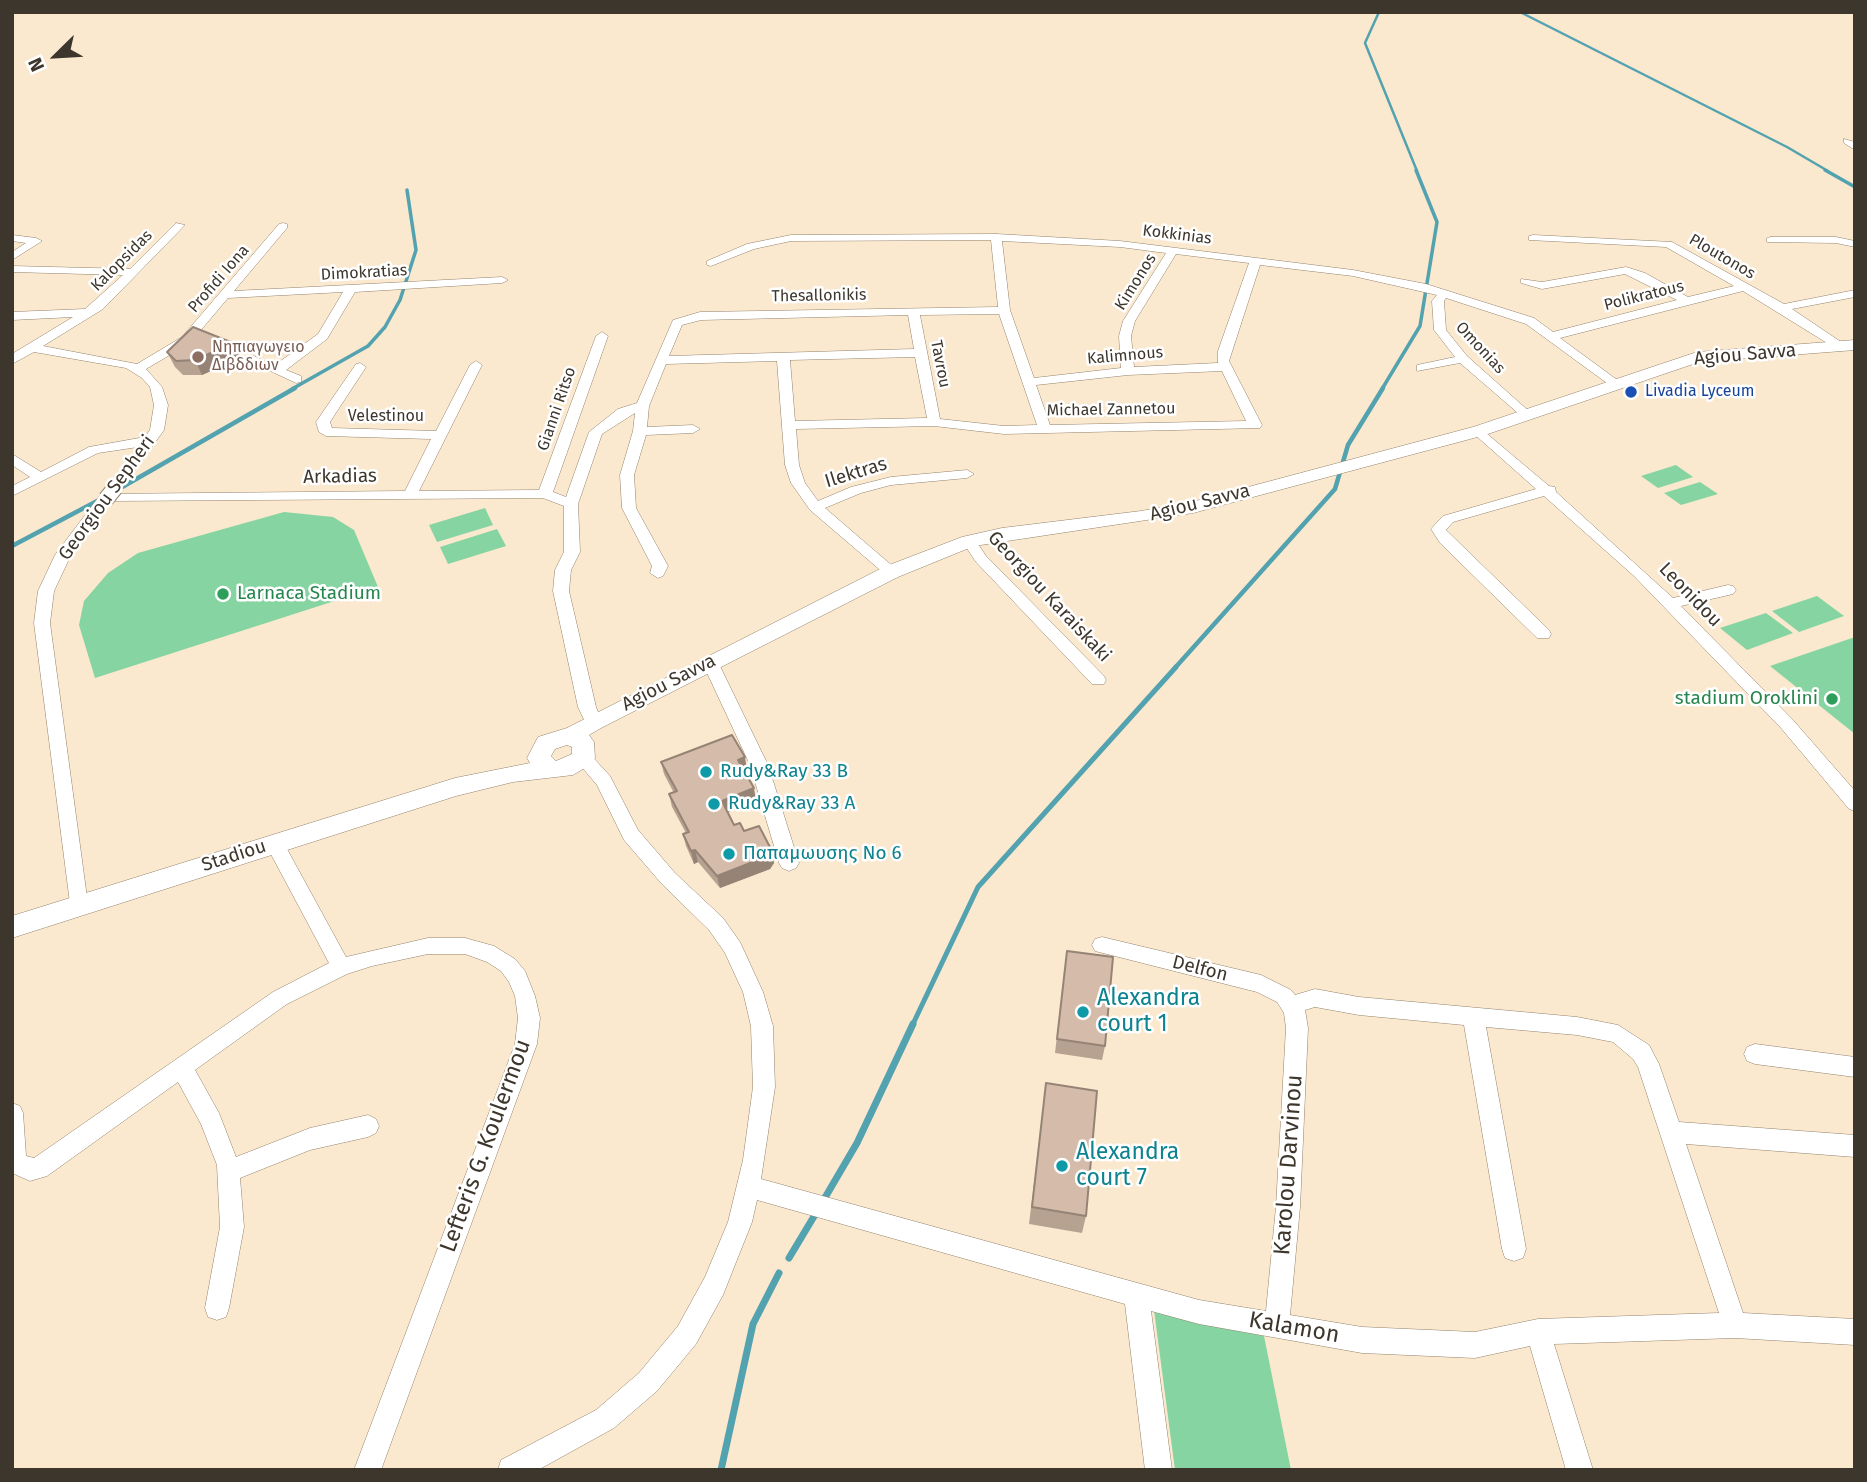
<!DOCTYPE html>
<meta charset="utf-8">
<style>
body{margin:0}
#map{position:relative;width:1867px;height:1482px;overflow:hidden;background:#fae8cf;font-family:"Fira Sans",sans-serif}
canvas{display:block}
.frame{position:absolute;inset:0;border:14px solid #3d362c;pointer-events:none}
.north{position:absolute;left:21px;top:21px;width:70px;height:70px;-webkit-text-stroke:5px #fff;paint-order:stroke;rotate:246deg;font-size:19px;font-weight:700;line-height:28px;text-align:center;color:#3d362c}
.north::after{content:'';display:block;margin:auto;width:24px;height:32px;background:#3d362c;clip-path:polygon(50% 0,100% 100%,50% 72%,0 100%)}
</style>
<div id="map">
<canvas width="1867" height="1482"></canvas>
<div class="frame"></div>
<div class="north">N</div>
</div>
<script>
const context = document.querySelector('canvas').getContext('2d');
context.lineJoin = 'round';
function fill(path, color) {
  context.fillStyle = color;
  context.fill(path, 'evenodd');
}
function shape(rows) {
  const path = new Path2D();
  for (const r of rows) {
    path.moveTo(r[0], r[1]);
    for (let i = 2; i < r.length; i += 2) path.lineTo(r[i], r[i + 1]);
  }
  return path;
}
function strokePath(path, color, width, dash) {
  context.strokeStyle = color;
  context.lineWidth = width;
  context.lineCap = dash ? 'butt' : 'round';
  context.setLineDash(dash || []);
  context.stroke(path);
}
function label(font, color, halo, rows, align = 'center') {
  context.font = font + ' "Fira Sans",sans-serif';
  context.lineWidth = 5;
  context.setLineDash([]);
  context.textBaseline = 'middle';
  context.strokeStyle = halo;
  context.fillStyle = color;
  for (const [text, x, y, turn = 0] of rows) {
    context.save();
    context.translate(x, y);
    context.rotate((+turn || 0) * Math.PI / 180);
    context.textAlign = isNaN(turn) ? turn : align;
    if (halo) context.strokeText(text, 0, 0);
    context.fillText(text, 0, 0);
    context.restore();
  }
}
const green = shape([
 [1676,465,1693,477,1658,488,1641,476],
 [1700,482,1718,494,1681,505,1664,493],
 [485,508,493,525,437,542,429,525],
 [284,512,333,517,354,530,378,587,95,678,79,625,84,601,108,573,138,553],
 [497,529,506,546,448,564,440,547],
 [1817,596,1844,616,1799,632,1772,611],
 [1766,613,1793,633,1747,650,1720,628],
 [1855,637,1855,734,1770,666],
 [1154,1310,1264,1336,1291,1470,1175,1470]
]);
const streamFar4 = shape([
 [1379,12,1365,43,1417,171],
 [1520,12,1787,147,1828,171]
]);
const streamFar3 = shape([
 [1825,170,1855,187],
 [292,389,368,346,385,327,400,300,416,250,407,190],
 [1382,389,1420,326,1437,222,1416,170]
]);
const streamFar2 = shape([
 [117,490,295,388],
 [12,546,99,500],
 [1174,669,1335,489,1348,445,1383,388]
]);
const streamFar1 = shape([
 [912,1026,978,887,1176,667]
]);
const stream = shape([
 [823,1201,857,1143,913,1024],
 [789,1258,816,1213],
 [721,1470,753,1324,779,1273]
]);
const minor = shape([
 [1844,139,1855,142,1855,150,1844,143,1844,139],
 [176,223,185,225,103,309,43,346,137,364,182,337,279,224,283,223,287,224,287,228,234,291,502,277,508,280,502,283,355,292,327,339,286,370,301,376,301,382,296,383,245,359,251,355,275,365,318,334,343,292,228,298,190,343,146,369,162,387,168,405,164,430,120,491,115,492,108,488,138,447,98,453,12,496,12,486,30,477,12,465,12,454,41,472,89,447,145,437,150,430,154,405,150,387,142,378,126,368,34,352,12,364,12,354,73,317,12,320,12,312,85,309,123,275,12,272,12,266,130,269,176,223],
 [996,234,1120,241,1353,270,1426,284,1534,318,1553,332,1677,300,1625,274,1542,289,1521,283,1521,279,1542,282,1626,267,1645,273,1688,297,1734,286,1666,247,1529,240,1529,236,1533,235,1672,242,1784,304,1855,290,1855,297,1792,309,1844,344,1846,347,1840,351,1743,291,1560,338,1620,382,1620,388,1615,389,1526,324,1446,298,1444,301,1446,330,1467,356,1531,413,1531,419,1526,420,1460,363,1417,371,1417,365,1455,357,1434,330,1432,301,1437,295,1353,276,1260,265,1229,361,1262,425,1260,428,1004,434,934,426,796,429,799,465,805,483,818,501,851,487,891,477,967,470,974,474,967,478,891,485,861,493,825,508,896,569,899,572,891,577,886,575,810,510,791,483,785,465,777,361,666,364,649,406,647,427,693,425,700,429,693,433,646,435,634,475,636,508,668,566,663,576,658,578,650,573,652,566,622,508,620,475,633,431,635,413,602,434,578,504,580,552,571,570,569,591,596,707,602,722,593,728,587,726,578,707,553,591,555,570,564,552,564,506,543,498,112,501,88,529,71,555,54,591,50,623,88,905,85,911,78,913,71,911,34,623,38,591,55,555,101,494,405,491,431,439,326,436,319,432,316,422,356,364,360,363,366,367,330,422,332,428,436,431,470,365,476,361,482,365,419,491,539,490,596,336,602,332,608,336,553,492,566,497,589,432,618,409,637,403,673,320,700,312,998,307,991,240,791,241,754,249,711,266,707,265,707,261,747,244,791,235,996,234],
 [1002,241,1120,247,1166,253,1123,321,1119,336,1121,368,1034,378,1010,310,1002,241],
 [1176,254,1249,263,1218,351,1218,363,1134,367,1131,336,1135,321,1176,254],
 [999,314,1037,425,1004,426,940,419,920,315,999,314],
 [908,315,914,349,669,356,682,325,701,320,908,315],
 [915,357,927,418,795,421,790,360,915,357],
 [1222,371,1246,421,1050,425,1036,385,1128,375,1222,371],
 [12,235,36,238,42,241,12,260,12,252,26,243,12,241,12,235],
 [1771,237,1836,237,1855,241,1855,247,1836,243,1767,242,1767,238,1771,237],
 [1479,427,1549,486,1555,487,1556,492,1673,598,1728,585,1733,586,1736,590,1733,594,1681,606,1793,720,1855,791,1855,811,1849,809,1781,728,1634,576,1544,496,1453,522,1446,530,1549,630,1551,634,1549,638,1537,638,1440,543,1431,529,1443,516,1536,489,1474,434,1472,431,1479,427],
 [969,536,974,538,986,556,1104,676,1106,680,1104,684,1092,684,976,562,962,541,969,536],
 [710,656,718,662,768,765,799,863,796,868,789,871,782,868,779,863,750,765,702,662,710,656],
 [583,751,589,753,610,776,638,830,675,873,723,918,740,942,763,992,773,1026,775,1087,761,1179,1199,1300,1266,1311,1276,1207,1286,1028,1284,1013,1277,1002,1257,992,1095,951,1092,945,1095,939,1102,937,1261,975,1291,990,1295,995,1315,989,1359,997,1577,1017,1618,1025,1649,1045,1659,1064,1679,1122,1855,1135,1855,1157,1686,1144,1743,1313,1855,1319,1855,1345,1735,1338,1554,1344,1593,1470,1566,1470,1530,1346,1475,1358,1362,1353,1199,1324,1151,1311,1172,1470,1145,1470,1125,1304,757,1200,752,1222,723,1295,696,1344,657,1391,614,1428,538,1470,498,1470,501,1460,596,1410,639,1373,678,1326,705,1277,728,1222,743,1160,753,1087,751,1026,743,992,725,953,709,930,661,883,624,840,597,785,574,758,583,751],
 [1315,1007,1359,1015,1464,1025,1502,1249,1505,1258,1514,1261,1523,1258,1526,1249,1486,1027,1577,1035,1613,1042,1633,1059,1638,1067,1719,1313,1538,1319,1475,1332,1362,1327,1290,1315,1300,1207,1308,1028,1305,1010,1315,1007],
 [274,836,281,838,346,957,428,938,465,938,494,946,515,959,525,971,535,996,540,1018,537,1044,381,1470,354,1470,515,1044,518,1018,515,996,509,982,501,971,487,962,465,954,428,954,372,966,347,974,287,1004,195,1070,219,1113,236,1157,310,1128,368,1115,376,1119,379,1126,376,1133,368,1137,310,1150,240,1178,244,1227,229,1308,226,1317,217,1320,208,1317,205,1308,220,1227,217,1165,201,1124,178,1082,47,1176,30,1181,12,1173,12,1103,20,1106,23,1113,26,1156,34,1158,273,992,329,963,265,843,267,838,274,836],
 [1755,1044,1855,1057,1855,1077,1755,1064,1747,1061,1744,1054,1747,1047,1755,1044]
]);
const tertiary = shape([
 [1855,340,1855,350,1699,362,1485,435,1193,513,974,546,898,577,601,728,589,735,594,742,595,758,591,764,573,775,513,782,456,796,12,938,12,916,455,778,530,763,527,758,538,737,567,728,884,567,962,537,1002,528,1141,511,1192,502,1473,427,1697,352,1855,340],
 [567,745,572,747,572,754,556,761,551,756,555,749,567,745]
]);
const minorBridge = shape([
 [106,499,115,488]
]);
const wall = shape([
 [167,352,240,358,202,375,183,375,175,367],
 [661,762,747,770,744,771,756,801,727,812,734,825,744,831,774,863,770,869,720,888,698,862,694,864,686,846,683,834,686,833,672,807,669,794,674,793,664,774],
 [1067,951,1105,1046,1102,1060,1055,1053],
 [1046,1083,1086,1216,1082,1233,1029,1224]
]);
const shadedWall = shape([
 [233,343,240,358,202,375,195,360],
 [745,757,747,770,740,772,738,760],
 [754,788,756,801,724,814,722,801],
 [695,850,698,862,694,864,691,851],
 [772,851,774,863,770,869,720,888,717,876]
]);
const building = shape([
 [193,327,233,343,195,360,176,361,167,352,193,327],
 [732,735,745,757,738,760,754,788,722,801,734,825,740,823,744,831,759,826,772,851,768,856,717,876,695,850,691,851,683,834,689,832,669,794,677,791,661,762,732,735],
 [1067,951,1113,957,1105,1046,1057,1039,1067,951],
 [1046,1083,1097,1091,1086,1216,1032,1207,1046,1083]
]);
const markers = [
 [198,357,7,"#8d6e63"],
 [1631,392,7,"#1a4fb4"],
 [223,594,7,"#2e9e5b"],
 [1832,699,7,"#2e9e5b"],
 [706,772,7,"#0f9aa8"],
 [714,804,7,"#0f9aa8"],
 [729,854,7,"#0f9aa8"],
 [1083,1012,7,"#0f9aa8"],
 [1062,1166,7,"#0f9aa8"]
];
const farStreetnames = [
 ["Kokkinias",1177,235,7],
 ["Ploutonos",1722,257,30],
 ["Kalopsidas",122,261,-45],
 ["Dimokratias",364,273,-3],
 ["Profidi Iona",219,279,-49],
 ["Kimonos",1136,282,-58],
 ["Thesallonikis",819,296,-1],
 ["Polikratous",1644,296,-14],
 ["Omonias",1480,348,47],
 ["Kalimnous",1125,356,-5],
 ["Tavrou",940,364,79],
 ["Gianni Ritso",557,409,-71],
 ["Michael Zannetou",1111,410,-1],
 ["Velestinou",386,417]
];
const farEducationnames = [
 ["Νηπιαγωγειο",212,348],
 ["Διβδδιων",212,366]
];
const farTransitnames = [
 ["Livadia Lyceum",1645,392]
];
const streetNames = [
 ["Agiou Savva",1745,355,-5],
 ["Ilektras",856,473,-17],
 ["Arkadias",340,477,-1],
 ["Georgiou Sepheri",107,498,-54],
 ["Agiou Savva",1200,503,-14],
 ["Leonidou",1690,595,46],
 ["Georgiou Karaiskaki",1049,597,47],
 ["Agiou Savva",669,683,-27],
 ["Stadiou",234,856,-18],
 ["Delfon",1200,969,14]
];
const leisureNames = [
 ["Larnaca Stadium",237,594],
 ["stadium Oroklini",1818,699,"right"]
];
const cultureNames = [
 ["Rudy&Ray 33 B",720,772],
 ["Rudy&Ray 33 A",728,804],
 ["Παπαμωυσης No 6",743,854]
];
const nearCulturenames = [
 ["Alexandra",1097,999],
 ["court 1",1097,1025],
 ["Alexandra",1076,1153],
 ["court 7",1076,1179]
];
const nearStreetnames = [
 ["Lefteris G. Koulermou",486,1146,-70],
 ["Karolou Darvinou",1289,1165,-86],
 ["Kalamon",1294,1328,10]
];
fill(green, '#86d4a1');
strokePath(streamFar4, '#53a2af', 2.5);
strokePath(streamFar3, '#53a2af', 3.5);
strokePath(streamFar2, '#53a2af', 4.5);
strokePath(streamFar1, '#53a2af', 5);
strokePath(stream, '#53a2af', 7);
strokePath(minor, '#93836c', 1);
strokePath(tertiary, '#93836c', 1);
fill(minor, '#fff');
fill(tertiary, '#fff');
strokePath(minorBridge, '#93836c', 17, []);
strokePath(minorBridge, '#fff', 15);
fill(wall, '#b7a191');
fill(shadedWall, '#958376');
fill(building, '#d5bba9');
strokePath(building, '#958376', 2);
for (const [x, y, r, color] of markers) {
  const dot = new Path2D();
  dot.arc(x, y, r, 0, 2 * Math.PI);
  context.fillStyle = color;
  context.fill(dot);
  strokePath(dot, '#fff', 2.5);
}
label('16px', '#3d362c', '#fff', farStreetnames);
label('16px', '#785e54', '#fff', farEducationnames, 'left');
label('16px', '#164399', '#fff', farTransitnames, 'left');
label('19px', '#3d362c', '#fff', streetNames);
label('19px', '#27864d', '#fff', leisureNames, 'left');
label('19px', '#0d838f', '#fff', cultureNames, 'left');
label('23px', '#0d838f', '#fff', nearCulturenames, 'left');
label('23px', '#3d362c', '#fff', nearStreetnames);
</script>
